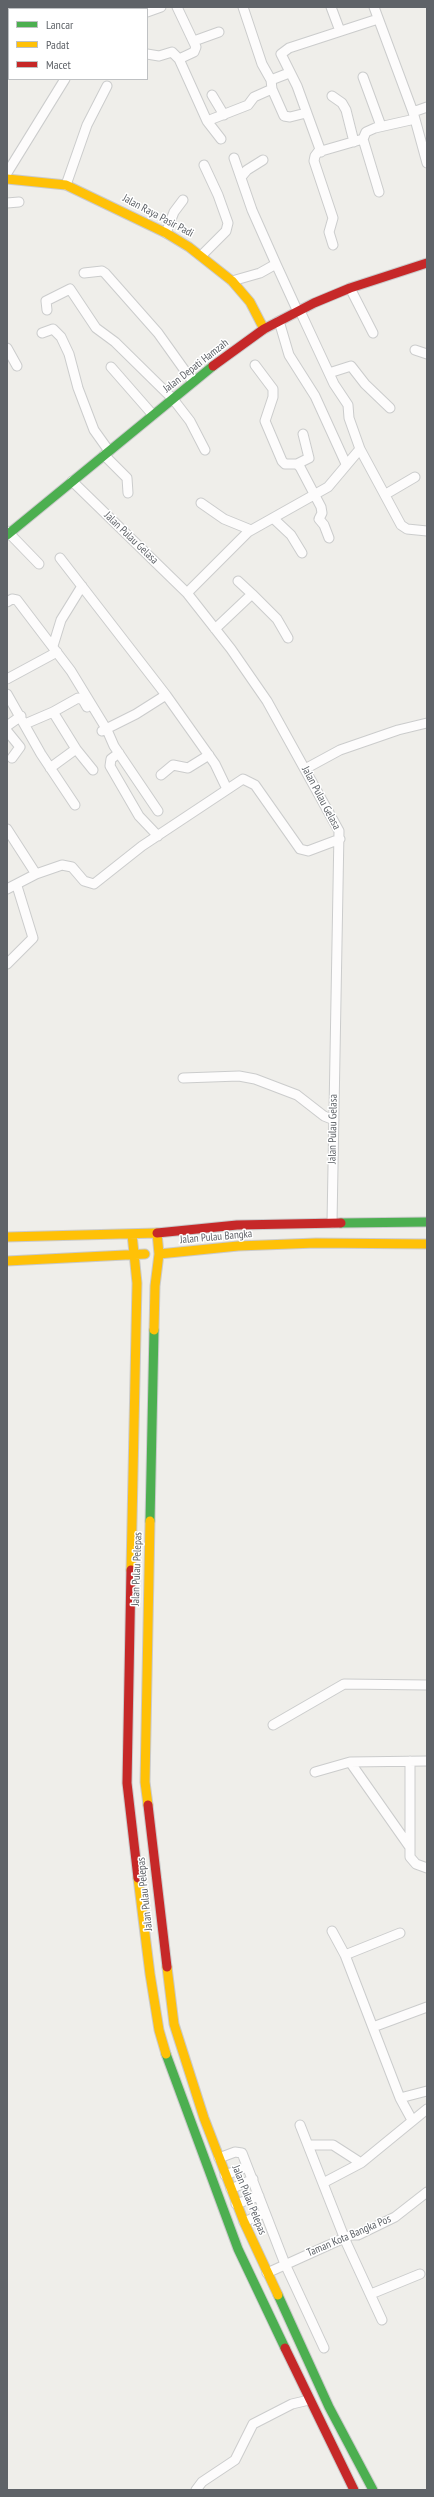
<!DOCTYPE html>
<style>
body{margin:0}
#map{position:relative;width:434px;height:2497px;overflow:hidden;background:#efeeea;font-family:"PT Sans Narrow",sans-serif}
canvas{display:block}
.frame{position:absolute;inset:0;border:8px solid #5f6368;pointer-events:none}
.legend{position:absolute;left:8px;top:8px;width:140px;height:72px;box-sizing:border-box;background:#fff;border:1px solid #bfc1c3;margin:0;padding:5px 7px;list-style:none;font-size:12px;color:#5f6368}
.legend li{display:flex;align-items:center;gap:8px;height:20px}
.legend b{width:20px;border:1px solid #bfc1c3}
</style>
<div id="map">
<canvas width="434" height="2497"></canvas>
<div class="frame"></div>
<ul class="legend">
<li><b style="height:5px;background:#4caf50"></b>Lancar</li>
<li><b style="height:5px;background:#ffc107"></b>Padat</li>
<li><b style="height:5px;background:#c62828"></b>Macet</li>
</ul>
</div>
<script>
const context = document.querySelector('canvas').getContext('2d');
context.lineJoin = 'round';
function shape(rows) {
  const path = new Path2D();
  for (const r of rows) {
    path.moveTo(r[0], r[1]);
    for (let i = 2; i < r.length; i += 2) path.lineTo(r[i], r[i + 1]);
  }
  return path;
}
function strokePath(path, color, width, dash) {
  context.strokeStyle = color;
  context.lineWidth = width;
  context.lineCap = dash ? 'butt' : 'round';
  context.setLineDash(dash || []);
  context.stroke(path);
}
function label(font, color, halo, rows, align = 'center') {
  context.font = font + ' "PT Sans Narrow",sans-serif';
  context.lineWidth = 3;
  context.setLineDash([]);
  context.textBaseline = 'middle';
  context.strokeStyle = halo;
  context.fillStyle = color;
  for (const [text, x, y, turn = 0] of rows) {
    context.save();
    context.translate(x, y);
    context.rotate((+turn || 0) * Math.PI / 180);
    context.textAlign = isNaN(turn) ? turn : align;
    if (halo) context.strokeText(text, 0, 0);
    context.fillText(text, 0, 0);
    context.restore();
  }
}
const street = shape([
 [130,7,131,9],
 [243,7,262,64,271,80,272,89,284,116,290,117,306,113],
 [331,7,340,31],
 [374,7,413,112,427,163],
 [96,9,99,7],
 [118,9,119,7],
 [147,12,161,7],
 [194,41,219,32],
 [147,54,159,56,172,52,179,59,194,52,196,47,177,7],
 [179,59,207,121],
 [363,77,381,126],
 [271,80,289,73],
 [212,95,224,115],
 [332,96,342,103,346,110,354,142],
 [413,112,427,107],
 [221,139,207,121,248,105,254,97,272,89],
 [363,139,379,192],
 [321,152,297,86,281,54,289,48,378,19],
 [7,173,65,79],
 [242,176,247,170,263,160],
 [66,185,87,125,107,86],
 [7,203,19,202],
 [166,233,174,212,183,200],
 [333,245,329,232,333,218,314,161,315,156,318,152,363,139,366,132,375,128,415,119],
 [201,256,226,231,228,223,218,195,204,165],
 [276,264,298,312],
 [84,273,102,271,105,273,158,333,193,382],
 [232,281,260,273,276,264,252,210,234,158],
 [350,288,373,333],
 [47,310,46,301,70,289,96,328,115,342,173,399,190,421,205,450],
 [300,311,334,384,348,405,349,418,360,449],
 [279,321,289,355,315,396,346,464],
 [42,333,53,329,61,337,69,354,78,388,94,430,109,451],
 [7,348,17,366],
 [415,350,427,354],
 [255,365,273,389,273,397,265,421,282,461,285,464,297,464,300,467,321,507,322,513,319,519,324,525,329,538],
 [111,367,153,415],
 [329,373,351,366,365,384,390,408],
 [104,455,127,478,128,493],
 [297,464,309,458,303,434],
 [72,481,187,593,231,649,267,701,339,831,332,1223],
 [386,494,415,477],
 [201,503,224,519,251,530],
 [274,519,291,535,302,553],
 [7,531,39,564],
 [60,558,166,695,215,764,227,789],
 [238,581,252,594],
 [187,593,248,532,328,487,360,449,401,525,407,529,427,531],
 [7,602,12,599,17,600,71,671,107,730,114,746,158,811],
 [215,629,252,594,277,619,288,638],
 [53,646,61,620,82,586],
 [7,679,57,652],
 [7,694,41,754,75,805],
 [25,724,53,712,78,698,83,700,87,707],
 [7,726,21,716],
 [7,731,20,747,12,758],
 [102,731,136,714,166,695],
 [76,749,93,770],
 [119,753,111,759,110,766,139,816,158,836],
 [50,768,76,749,53,712],
 [305,769,340,750,398,730,427,723],
 [161,775,173,765,188,768,209,755],
 [7,829,36,874],
 [7,889,36,874,62,865,72,867,84,881,94,884,142,846,243,779,255,785,300,849,308,851,340,839],
 [7,964,33,938,17,886],
 [183,1078,239,1076,255,1079,297,1095,324,1116,334,1120],
 [273,1725,344,1684,427,1685],
 [410,1761,410,1857,416,1864,427,1868],
 [350,1762,409,1846],
 [315,1772,350,1762,427,1761],
 [332,1931,345,1955,400,2098,412,2120],
 [345,1955,400,1933],
 [373,2027,427,2007],
 [400,2098,427,2091],
 [300,2125,346,2242,382,2320],
 [308,2145,333,2145,361,2163],
 [219,2158,235,2152,242,2153,285,2264,324,2348],
 [225,2175,247,2167],
 [323,2183,361,2163,427,2109],
 [231,2189,253,2179],
 [236,2204,259,2196],
 [244,2222,264,2213],
 [267,2273,351,2235,358,2235,395,2217,427,2192],
 [371,2294,420,2274],
 [196,2490,202,2482,235,2460,253,2424,292,2404,309,2400]
]);
const fast = shape([
 [7,535,213,366],
 [341,1223,427,1222],
 [150,1521,154,1330],
 [166,2054,238,2249,285,2348],
 [278,2295,329,2407,373,2490]
]);
const slow = shape([
 [7,179,66,185,166,233,189,247,232,281,250,302,264,329],
 [7,1237,157,1233,159,1254,155,1286,154,1330],
 [159,1254,238,1246,316,1243,427,1244],
 [7,1261,145,1254],
 [131,1570,137,1283,132,1234],
 [148,1805,145,1782,150,1521],
 [138,1878,150,1974,159,2030,166,2054],
 [167,1967,174,2024,204,2118,244,2222,278,2295]
]);
const jam = shape([
 [213,366,264,329,314,303,350,288,427,263],
 [157,1233,237,1225,341,1223],
 [131,1570,127,1783,138,1878],
 [148,1805,167,1967],
 [285,2348,354,2490]
]);
const streetNames = [
 ["Jalan Raya Pasir Padi",158,216,28],
 ["Jalan Depati Hamzah",196,366,-38],
 ["Jalan Pulau Gelasa",131,538,44],
 ["Jalan Pulau Gelasa",321,798,62],
 ["Jalan Pulau Gelasa",333,1129,-89],
 ["Jalan Pulau Bangka",216,1237,-5],
 ["Jalan Pulau Pelepas",137,1569,-88],
 ["Jalan Pulau Pelepas",145,1894,-96],
 ["Jalan Pulau Pelepas",249,2200,68],
 ["Taman Kota Bangka Pos",349,2236,-23]
];
strokePath(street, '#cbcccc', 11);
strokePath(fast, '#cacacb', 11);
strokePath(slow, '#cacacb', 11);
strokePath(jam, '#cacacb', 11);
strokePath(street, '#fdfcfc', 9);
strokePath(fast, '#4caf50', 9);
strokePath(slow, '#ffc107', 9);
strokePath(jam, '#c62828', 9);
label('11px', '#5f6368', '#fff', streetNames);
</script>
